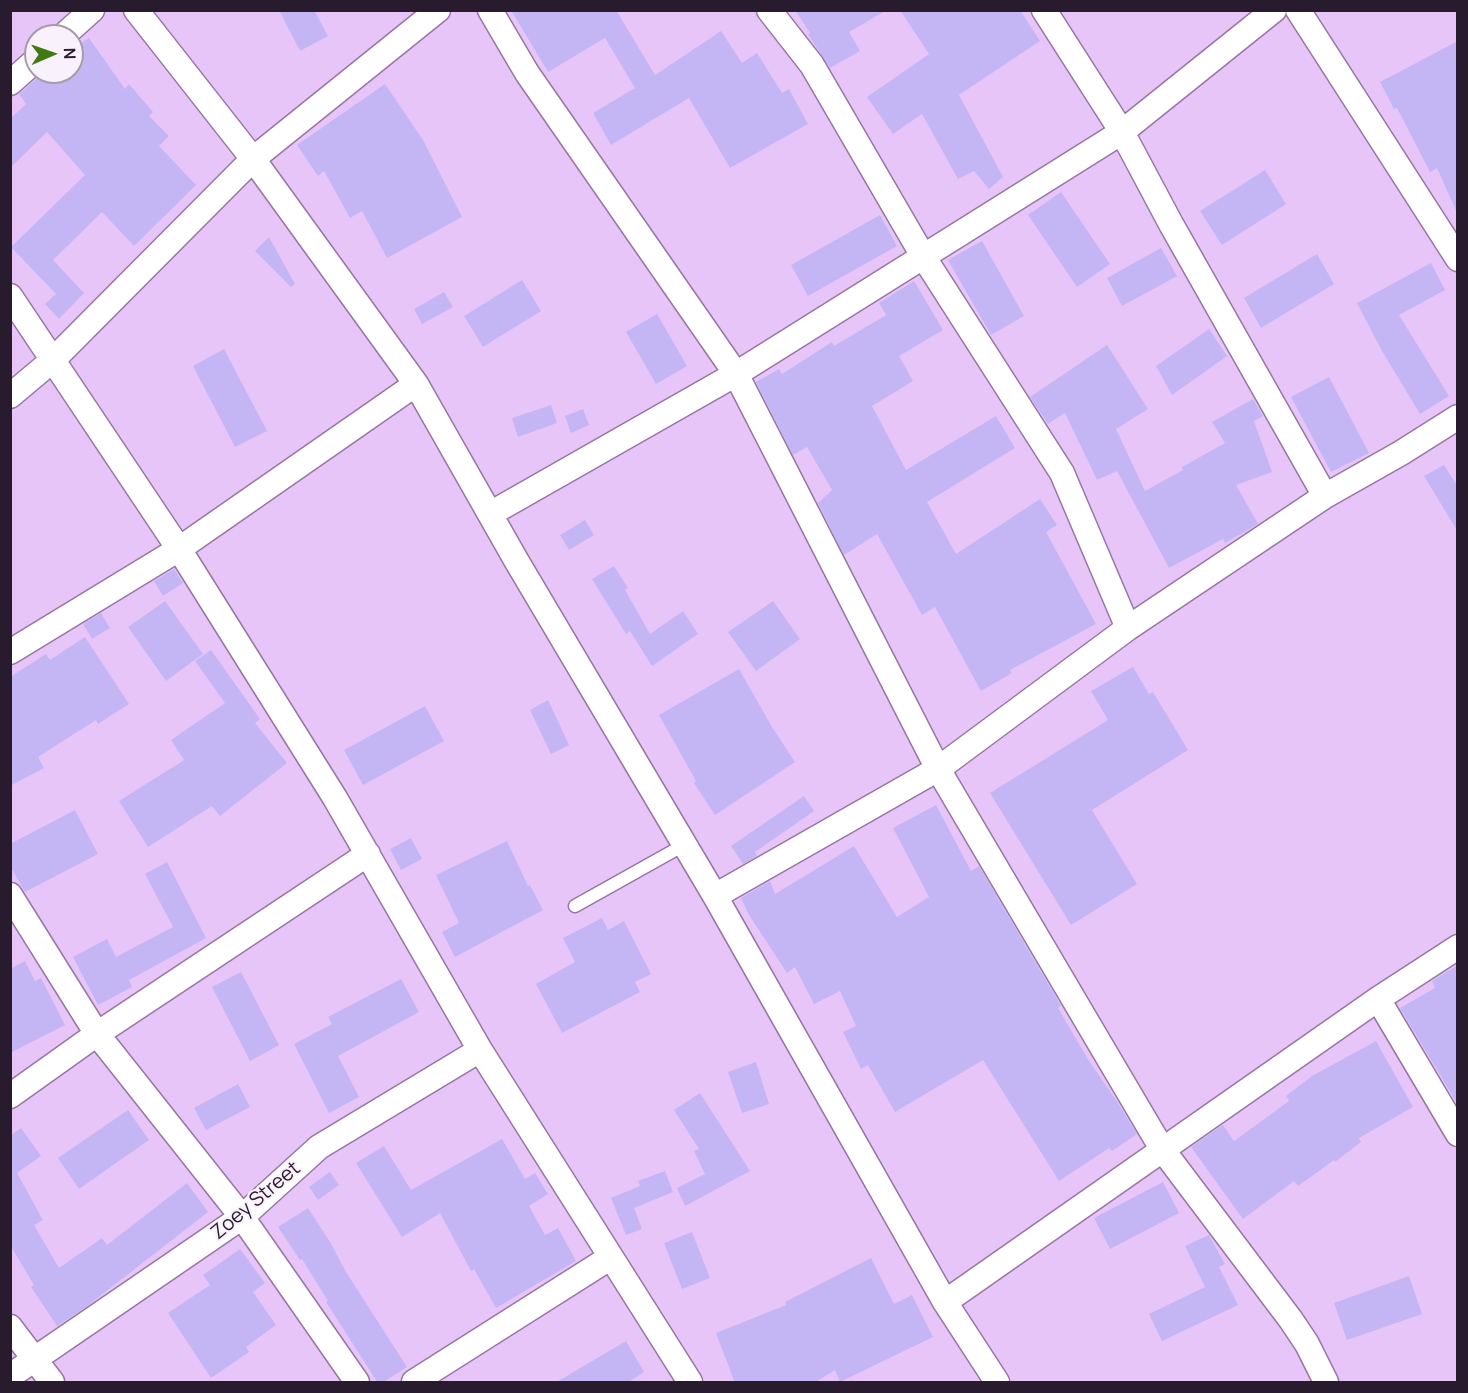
<!DOCTYPE html>
<style>
body{margin:0}
#map{position:relative;width:1468px;height:1393px;overflow:hidden;background:#e8c5f8;font-family:Manrope,sans-serif}
canvas{display:block}
.frame{position:absolute;inset:0;border:12px solid #281b2e;pointer-events:none}
.north{position:absolute;left:24px;top:24px;width:60px;height:60px;box-sizing:border-box;background:#f9f2fd;border:2px solid #a59caa;border-radius:50%;rotate:88deg;font-size:16px;font-weight:700;line-height:24px;text-align:center;color:#281b2e}
.north::after{content:'';display:block;margin:auto;width:21px;height:27px;background:#417a10;clip-path:polygon(50% 0,100% 100%,50% 72%,0 100%)}
</style>
<div id="map">
<canvas width="1468" height="1393"></canvas>
<div class="frame"></div>
<div class="north">N</div>
</div>
<script>
const context = document.querySelector('canvas').getContext('2d');
context.lineJoin = 'round';
function fill(path, color) {
  context.fillStyle = color;
  context.fill(path, 'evenodd');
}
function shape(rows) {
  const path = new Path2D();
  for (const r of rows) {
    path.moveTo(r[0], r[1]);
    for (let i = 2; i < r.length; i += 2) path.lineTo(r[i], r[i + 1]);
  }
  return path;
}
function strokePath(path, color, width, dash) {
  context.strokeStyle = color;
  context.lineWidth = width;
  context.lineCap = dash ? 'butt' : 'round';
  context.setLineDash(dash || []);
  context.stroke(path);
}
function label(font, color, halo, rows, align = 'center') {
  context.font = font + ' Manrope,sans-serif';
  context.lineWidth = 4.5;
  context.setLineDash([]);
  context.textBaseline = 'middle';
  context.strokeStyle = halo;
  context.fillStyle = color;
  for (const [text, x, y, turn = 0] of rows) {
    context.save();
    context.translate(x, y);
    context.rotate((+turn || 0) * Math.PI / 180);
    context.textAlign = isNaN(turn) ? turn : align;
    if (halo) context.strokeText(text, 0, 0);
    context.fillText(text, 0, 0);
    context.restore();
  }
}
const building = shape([
 [279,10,314,10,328,36,300,51],
 [511,10,616,10,655,75,721,31,742,63,757,53,782,93,789,89,808,124,730,168,689,98,611,145,593,113,635,88,605,38,548,72],
 [795,10,887,10,849,32,860,51,830,68,815,45,808,34,810,33],
 [900,10,1020,10,1040,41,959,95,1003,177,989,189,974,171,958,179,922,114,893,134,867,97,929,54],
 [89,38,125,89,129,84,153,112,149,116,169,136,159,146,196,185,134,246,102,212,53,260,84,293,59,319,45,304,56,294,11,247,85,175,47,132,10,168,10,119,26,104,19,94,44,72,72,72,72,49],
 [1458,41,1458,215,1437,168,1430,172,1397,108,1394,109,1380,82],
 [385,84,423,140,462,217,387,258,362,211,350,218,324,171,318,176,297,145],
 [1265,170,1286,204,1222,245,1200,211],
 [1061,192,1110,264,1077,287,1028,215],
 [880,215,897,246,808,296,791,265],
 [269,237,295,284,291,287,255,251],
 [982,241,1024,316,991,335,948,260],
 [1161,248,1177,276,1122,306,1107,278],
 [1317,254,1334,284,1261,328,1244,298],
 [1431,263,1445,290,1399,315,1449,396,1420,414,1382,351,1357,303],
 [522,280,541,311,483,347,464,316],
 [914,281,943,330,899,356,913,381,872,406,906,470,996,416,1015,448,927,502,956,554,1040,499,1057,525,1046,532,1096,624,1010,670,1012,673,981,691,935,607,922,615,877,534,844,555,818,503,832,490,807,447,793,455,756,382,779,369,782,374,832,342,834,346,886,315,879,303],
 [444,292,453,307,422,324,414,309],
 [657,314,687,366,656,384,626,332],
 [1209,329,1227,356,1172,395,1156,366],
 [1107,345,1148,409,1116,429,1145,491,1183,470,1182,467,1225,443,1212,422,1253,399,1263,416,1254,421,1272,472,1236,485,1258,524,1225,543,1223,539,1169,568,1117,471,1097,480,1065,413,1048,424,1030,397],
 [224,349,267,431,235,447,193,366],
 [1329,377,1369,453,1331,472,1291,397],
 [551,405,557,423,518,437,512,418],
 [583,409,589,425,571,433,565,416],
 [1444,465,1458,487,1458,532,1424,476],
 [585,520,594,535,569,550,560,535],
 [614,566,628,588,625,590,650,634,683,611,698,634,652,666,630,631,626,634,592,579],
 [174,569,183,583,163,596,154,581],
 [165,601,203,654,166,681,128,627],
 [773,601,800,639,756,671,728,632],
 [101,613,110,628,92,639,83,624],
 [85,637,129,704,98,724,96,720,38,757,44,768,10,786,10,677,46,654,50,660],
 [211,650,260,719,255,723,287,763,220,816,212,806,148,847,119,801,184,760,171,740,225,703,195,661],
 [1133,667,1149,694,1153,692,1188,750,1092,810,1137,884,1071,925,990,793,1108,720,1091,691],
 [739,669,772,727,795,762,715,815,694,783,696,781,659,715],
 [548,700,569,745,551,754,530,710],
 [425,706,444,741,363,785,344,750],
 [804,796,814,811,755,852,757,856,743,864,731,846],
 [936,805,971,871,979,866,1061,1006,1058,1008,1089,1061,1116,1100,1137,1134,1112,1151,1109,1148,1059,1181,983,1060,895,1112,868,1065,861,1069,843,1032,856,1026,840,991,814,1004,795,967,787,973,749,915,741,898,770,881,775,894,854,846,897,917,929,897,893,828],
 [75,810,98,854,25,892,10,866,10,844],
 [411,838,422,859,401,870,390,849],
 [507,841,528,886,530,885,543,910,455,957,442,932,459,923,436,875],
 [167,862,206,938,129,980,132,987,98,1005,73,957,107,939,116,957,173,927,145,874],
 [602,918,608,930,624,921,651,974,635,982,640,992,562,1033,536,984,575,962,563,938],
 [25,961,35,981,41,978,65,1025,10,1053,10,969],
 [1458,965,1458,1105,1400,1008,1435,988,1432,981],
 [241,972,279,1045,250,1061,212,987],
 [401,979,419,1012,338,1056,359,1097,329,1113,294,1044,332,1024,328,1017],
 [1376,1041,1413,1107,1359,1138,1361,1142,1335,1162,1334,1160,1298,1186,1294,1181,1243,1219,1191,1147,1223,1125,1234,1141,1289,1101,1286,1096,1312,1076],
 [756,1062,769,1104,742,1113,728,1072],
 [238,1084,250,1107,206,1130,194,1108],
 [700,1093,750,1171,685,1206,677,1188,705,1174,694,1151,699,1149,674,1110],
 [128,1110,149,1140,79,1189,58,1158],
 [21,1128,41,1156,17,1173,43,1220,34,1225,59,1268,102,1238,107,1245,187,1183,208,1212,86,1307,57,1326,31,1287,34,1285,10,1245,10,1136],
 [502,1139,525,1179,535,1173,548,1194,529,1206,545,1235,558,1228,576,1261,496,1308,474,1269,471,1271,440,1213,402,1237,356,1163,384,1146,411,1190],
 [665,1171,673,1192,634,1208,642,1229,626,1235,611,1198,640,1186,638,1181],
 [330,1172,339,1185,318,1200,309,1187],
 [1163,1182,1179,1213,1110,1249,1094,1218],
 [308,1208,330,1242,346,1272,407,1367,382,1383,378,1383,326,1302,328,1301,302,1259,300,1260,278,1227],
 [692,1232,710,1278,682,1289,664,1243],
 [1209,1235,1225,1264,1219,1267,1238,1305,1162,1341,1149,1314,1205,1287,1185,1246],
 [240,1249,265,1283,253,1292,276,1325,246,1347,249,1352,211,1378,168,1313,210,1285,203,1275],
 [871,1258,894,1304,912,1295,933,1337,840,1382,835,1370,814,1383,735,1383,716,1333,786,1305,785,1302],
 [1409,1276,1422,1314,1347,1340,1334,1303],
 [626,1341,644,1372,627,1383,555,1383]
]);
const service = shape([
 [575,906,684,845]
]);
const minor = shape([
 [136,10,253,159,416,384,516,560,715,896,945,1302,997,1382],
 [490,10,527,73,736,374,1122,132,1274,10],
 [769,10,812,65,923,256,1062,473,1128,628],
 [1044,10,1122,132,1171,224,1325,496],
 [1298,10,1458,259],
 [63,36,92,10],
 [10,83,36,60],
 [10,296,179,549,335,798,480,1050,690,1382],
 [10,396,54,359,253,159,438,10],
 [490,514,736,374,938,769,1162,1149,1291,1320,1307,1344,1326,1382],
 [10,652,179,549,416,384],
 [10,895,97,1034,242,1217,357,1382],
 [715,896,938,769,1128,628,1325,496,1401,453,1458,417],
 [1378,999,1458,1134],
 [10,1096,97,1034,368,854],
 [945,1302,1378,999,1458,947],
 [10,1327,52,1382],
 [10,1376,242,1217,319,1147,480,1050],
 [414,1382,611,1257]
]);
const streetNames = [
 ["Zoey Street",256,1201,-40]
];
fill(building, '#c4b6f4');
strokePath(service, '#9676a4', 15);
strokePath(minor, '#9676a4', 27);
strokePath(service, '#fff', 12);
strokePath(minor, '#fff', 24);
label('20px', '#281b2e', '#f9f2fd', streetNames);
</script>
